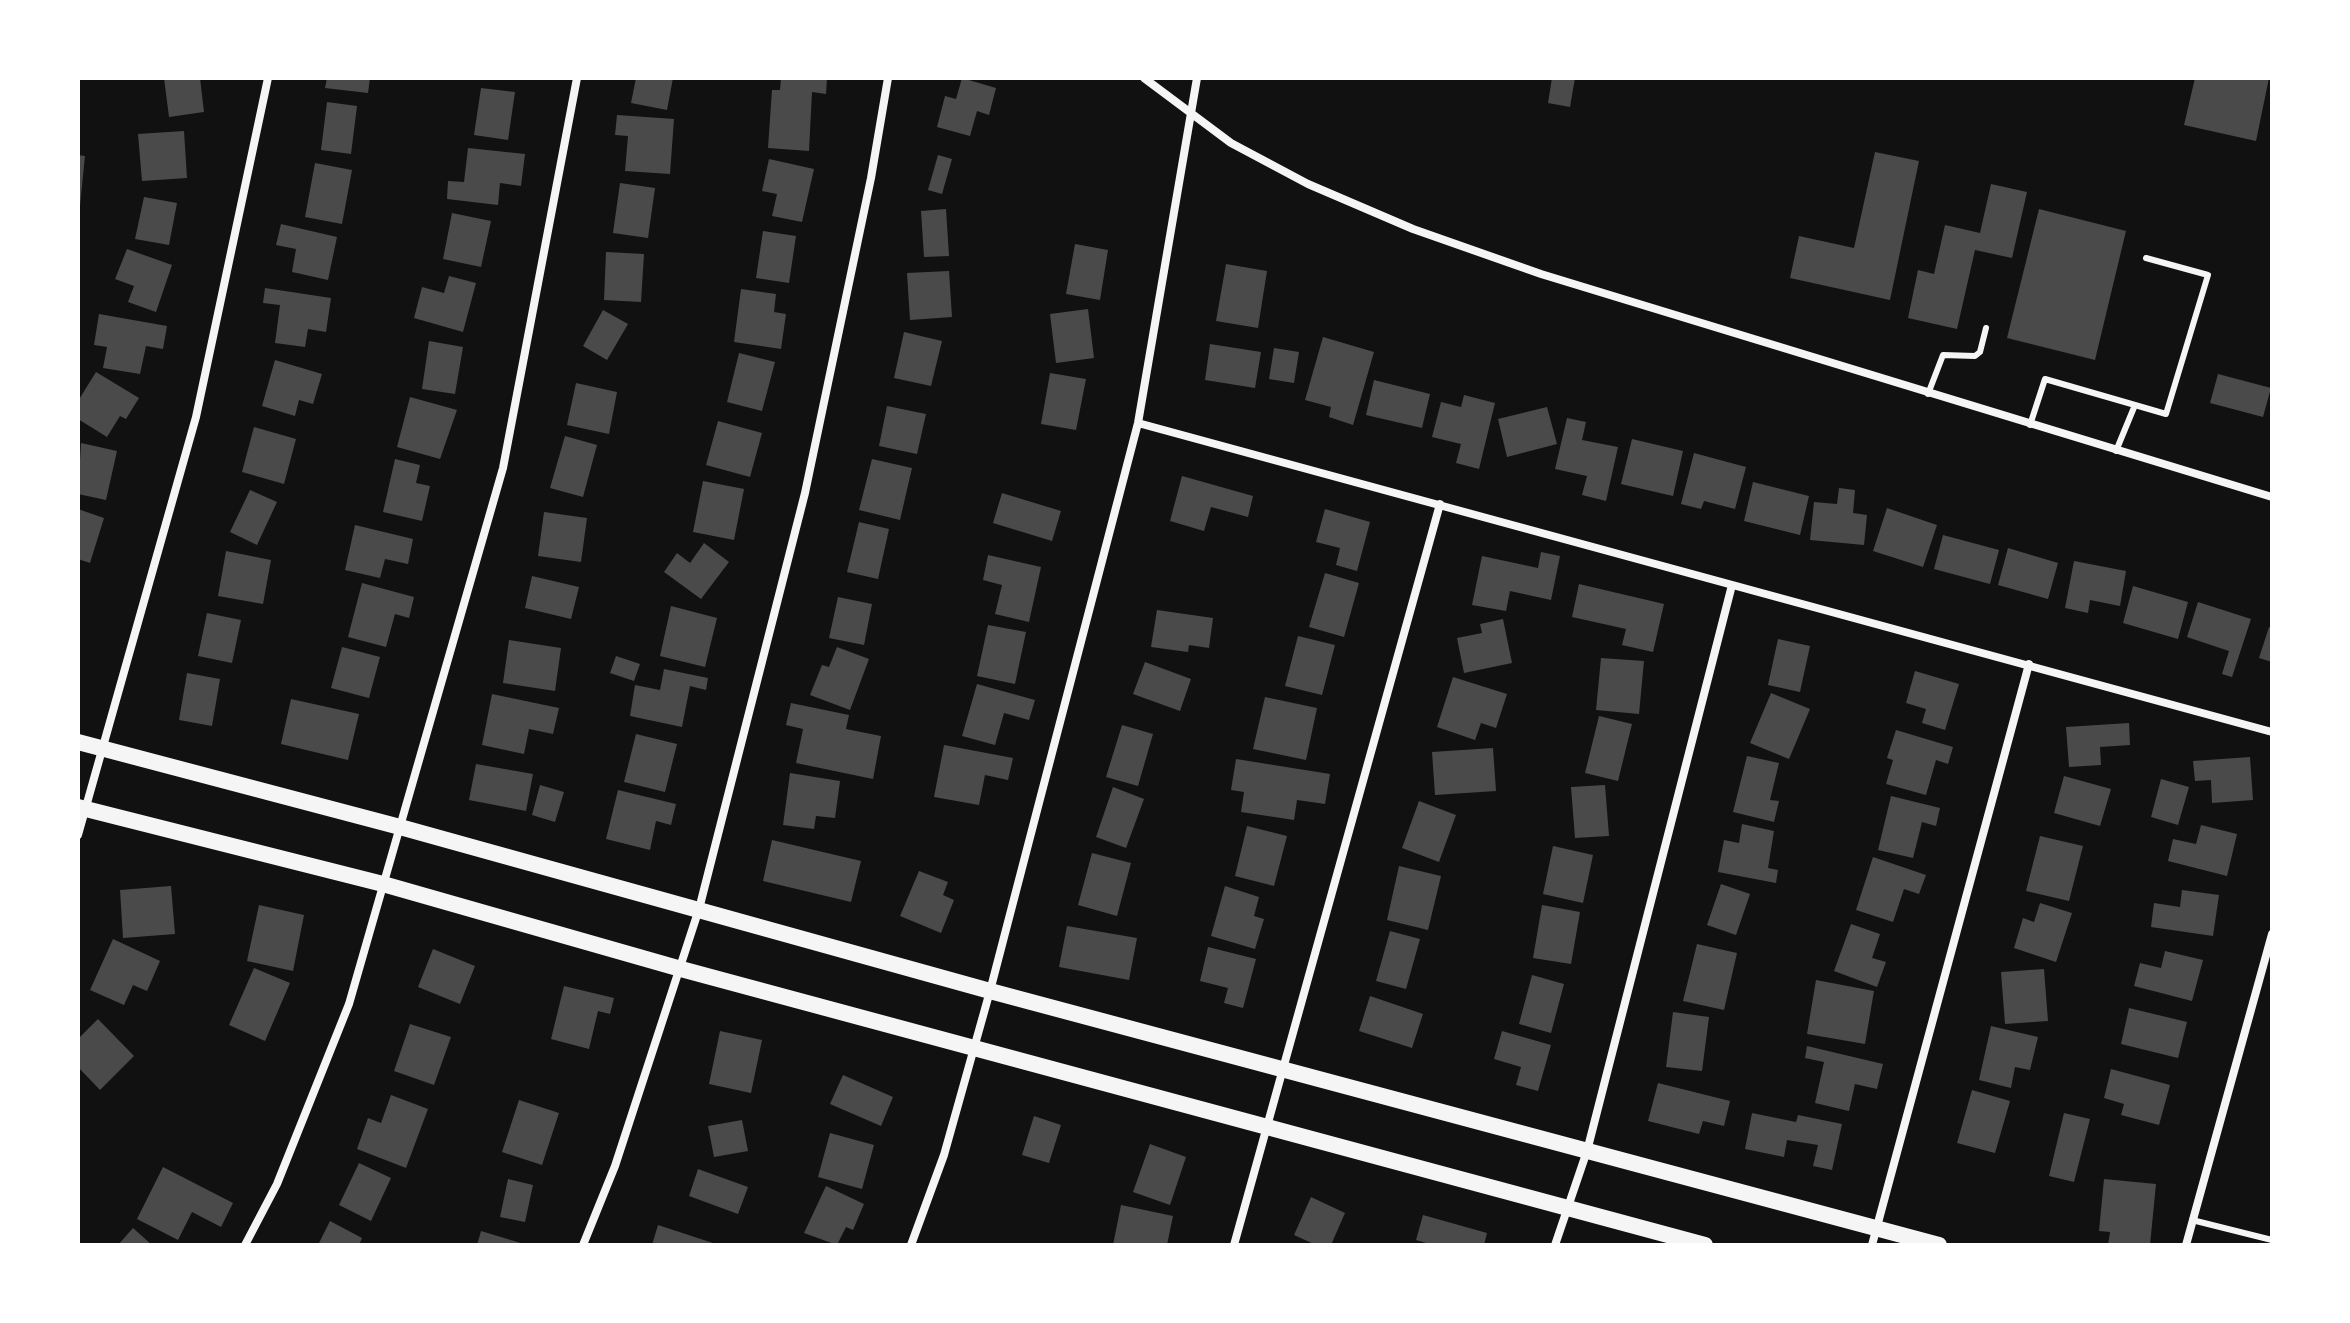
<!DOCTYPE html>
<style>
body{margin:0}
#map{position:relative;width:2350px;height:1323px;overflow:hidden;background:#111;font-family:"Zilla Slab",serif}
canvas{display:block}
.frame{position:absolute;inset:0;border:80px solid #fff;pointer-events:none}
</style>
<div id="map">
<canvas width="2350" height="1323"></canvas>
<div class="frame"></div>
</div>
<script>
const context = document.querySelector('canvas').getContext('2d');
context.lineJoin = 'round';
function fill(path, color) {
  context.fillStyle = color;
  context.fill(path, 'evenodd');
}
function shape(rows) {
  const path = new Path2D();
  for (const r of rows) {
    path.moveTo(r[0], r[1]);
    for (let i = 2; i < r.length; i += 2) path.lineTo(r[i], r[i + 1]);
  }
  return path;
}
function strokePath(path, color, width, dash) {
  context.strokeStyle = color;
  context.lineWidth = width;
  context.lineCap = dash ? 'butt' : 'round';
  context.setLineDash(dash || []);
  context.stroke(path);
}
const building = shape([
 [164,78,200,78,204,112,169,117],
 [327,78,370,78,368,93,325,88],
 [636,78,673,78,667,110,631,103],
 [781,78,827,78,826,94,812,92,809,151,768,148,772,90,780,90],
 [962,78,996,88,989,115,977,111,970,136,937,127,945,96,956,99],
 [1552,78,1575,78,1570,107,1548,103],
 [2195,78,2269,78,2256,141,2184,125],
 [481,88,515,92,508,140,474,135],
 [327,102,357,106,351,154,321,150],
 [617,115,674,119,670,174,625,171,628,136,615,135],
 [184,131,187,178,142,181,138,134],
 [468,148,525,154,521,186,500,183,498,205,447,199,448,181,464,182],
 [1875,152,1919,161,1890,300,1790,278,1799,236,1854,248],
 [78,155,85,156,80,206,78,206],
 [938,155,952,159,942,194,928,190],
 [769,159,814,169,802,222,772,216,777,194,762,191],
 [315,163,352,170,342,224,305,217],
 [620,183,655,188,648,238,613,233],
 [1991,184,2027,192,2012,258,1975,250,1957,329,1908,318,1918,270,1934,274,1945,225,1980,233],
 [144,197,177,203,169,245,135,239],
 [946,209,949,256,924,257,921,211],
 [2039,209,2126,231,2095,360,2007,338],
 [452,213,491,221,481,267,443,259],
 [281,224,337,237,328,280,292,272,296,249,276,245],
 [763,231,796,236,789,283,756,278],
 [1075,244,1108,250,1100,300,1066,294],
 [127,249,172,265,156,312,128,302,134,286,115,279],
 [606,252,644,254,641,302,604,300],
 [1226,264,1267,271,1258,328,1216,321],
 [949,271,952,317,910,320,907,273],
 [449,276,476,283,463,332,414,318,422,287,444,293],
 [265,288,331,298,326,332,308,329,305,347,275,343,280,305,263,303],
 [741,289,776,294,774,312,786,314,781,349,734,342],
 [1088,309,1094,358,1056,363,1050,314],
 [603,310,628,324,607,360,583,346],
 [99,314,167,326,163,349,146,346,140,374,103,368,107,347,94,345],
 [904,332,942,341,931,386,894,378],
 [1323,337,1374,352,1353,425,1329,417,1331,407,1305,400],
 [429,341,463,347,455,394,422,389],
 [1210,344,1261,352,1255,388,1205,380],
 [1274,348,1299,352,1294,383,1269,379],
 [739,353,775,362,762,411,727,402],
 [275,360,322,374,313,404,299,400,295,416,262,406],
 [96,372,139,398,126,419,120,416,107,437,78,419,78,401],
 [1050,373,1086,379,1076,430,1041,424],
 [2218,374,2271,388,2263,417,2210,403],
 [1374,380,1430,394,1422,428,1366,415],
 [576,383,617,392,609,434,567,425],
 [1464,395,1495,403,1479,469,1456,463,1461,444,1432,437,1441,402,1461,407],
 [410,397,457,410,440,459,397,447],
 [887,406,926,414,917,454,879,446],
 [1547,407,1557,444,1507,457,1498,419],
 [1567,418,1586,422,1582,440,1618,447,1606,501,1582,495,1587,476,1555,469],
 [718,421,762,433,750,477,706,465],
 [254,427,296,439,284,484,242,472],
 [565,436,597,445,583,497,550,488],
 [1632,439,1683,451,1673,496,1621,484],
 [81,443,117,451,106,500,78,494],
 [1694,453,1746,467,1735,509,1704,501,1701,509,1681,504],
 [395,459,420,465,416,483,430,486,422,521,383,512],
 [872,459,912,468,900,520,859,510],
 [1182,476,1253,496,1248,517,1211,507,1204,531,1170,521],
 [703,481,744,489,734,540,693,532],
 [1753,482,1809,496,1800,535,1744,521],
 [1839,488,1855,490,1853,513,1867,515,1864,545,1810,540,1814,502,1837,504],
 [250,490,277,502,257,545,230,532],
 [1002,493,1061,511,1052,541,993,523],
 [1887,508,1937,525,1923,567,1873,551],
 [78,509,104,518,90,563,78,559],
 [1325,509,1370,522,1357,571,1336,565,1340,548,1316,542],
 [544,512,587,518,581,562,538,556],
 [859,522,889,529,878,579,847,572],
 [355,525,413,539,408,564,385,559,380,578,345,570],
 [1943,535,1999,550,1990,584,1934,569],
 [704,543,729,562,701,599,664,572,677,553,690,563],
 [2008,548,2058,563,2048,599,1998,585],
 [226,551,271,560,263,604,218,596],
 [1541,552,1560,556,1551,600,1510,591,1506,611,1472,605,1482,556,1538,568],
 [988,555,1041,567,1029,622,995,614,1002,585,983,580],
 [2074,561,2126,571,2120,606,2090,600,2088,613,2065,608],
 [1325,573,1359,583,1344,637,1309,627],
 [532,576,579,587,571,619,525,608],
 [362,583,414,597,409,618,395,614,386,647,348,637],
 [1579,584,1664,604,1653,652,1622,645,1626,629,1572,617],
 [2133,586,2188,602,2178,639,2123,623],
 [838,597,872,604,864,645,829,638],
 [2198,602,2251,619,2232,677,2222,674,2229,651,2187,637],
 [671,606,717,618,705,667,660,656],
 [1157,610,1213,618,1209,648,1189,645,1188,652,1151,647],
 [207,613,241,620,232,663,198,656],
 [1503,619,1512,663,1464,673,1457,638,1482,633,1480,624],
 [988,625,1026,632,1015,684,977,676],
 [2269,627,2272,628,2272,662,2259,658],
 [1298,636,1335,645,1322,695,1285,686],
 [1778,639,1810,646,1800,692,1768,685],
 [509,640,561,648,555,691,503,683],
 [342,647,380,657,369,698,331,688],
 [837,647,869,659,850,710,810,695,822,665,829,667],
 [616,656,640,664,634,681,610,673],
 [1601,658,1644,661,1639,714,1596,710],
 [1145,662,1191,679,1180,711,1133,694],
 [664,669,708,678,706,690,690,686,682,727,630,716,635,685,660,690],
 [1915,671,1959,684,1945,730,1922,723,1926,709,1906,703],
 [187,673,220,679,212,726,179,720],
 [1453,677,1507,694,1496,728,1481,723,1475,740,1437,727],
 [977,684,1035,700,1029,720,1004,713,995,745,962,736],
 [1771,693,1810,709,1789,759,1750,743],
 [492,694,559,708,553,734,529,729,524,754,482,745],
 [1265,697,1317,708,1306,760,1253,749],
 [291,699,359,714,348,760,281,744],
 [791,703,849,715,846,729,881,736,873,779,796,763,803,729,786,725],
 [1599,716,1632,724,1618,781,1585,773],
 [2129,723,2130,745,2100,747,2101,765,2069,767,2066,727],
 [1122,725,1153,734,1138,786,1106,777],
 [1896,730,1953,747,1948,764,1936,760,1926,795,1886,784,1893,760,1887,758],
 [636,734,677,744,665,792,624,782],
 [944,745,1013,758,1008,780,985,775,979,805,934,797],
 [1493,748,1496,791,1435,795,1432,752],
 [1747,756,1779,763,1770,800,1779,801,1774,822,1733,812],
 [2250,757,2253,800,2212,803,2211,780,2195,781,2193,761],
 [1236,759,1330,774,1325,804,1297,800,1294,820,1241,812,1244,792,1231,790],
 [476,764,533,774,526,811,469,800],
 [790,773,840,781,835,818,816,816,814,829,783,825],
 [2064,776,2111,789,2100,826,2054,813],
 [2161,779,2189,787,2178,825,2151,817],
 [540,785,564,792,555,822,532,815],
 [1605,785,1609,836,1575,838,1571,787],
 [1113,787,1144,799,1126,848,1096,837],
 [618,790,676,804,671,825,656,821,650,850,606,839],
 [1891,796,1940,808,1936,826,1922,822,1913,858,1878,850],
 [1419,801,1456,815,1439,862,1402,848],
 [1742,824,1774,831,1768,868,1778,870,1776,883,1718,872,1724,840,1739,843],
 [2201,825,2237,834,2227,876,2168,861,2173,839,2196,844],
 [1247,826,1287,836,1274,886,1235,876],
 [2040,836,2083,846,2069,901,2026,891],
 [772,840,861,861,851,902,763,881],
 [1553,846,1593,855,1583,903,1543,894],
 [1092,853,1131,863,1117,916,1078,905],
 [1873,857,1926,875,1919,894,1904,889,1893,922,1856,910],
 [1399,866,1441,876,1428,930,1387,920],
 [919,871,948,882,943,895,954,900,941,933,900,916],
 [1721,884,1750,894,1736,935,1707,925],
 [171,886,175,934,123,938,120,890],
 [1225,886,1259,897,1254,916,1264,919,1255,949,1211,936],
 [2182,890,2219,895,2213,936,2151,927,2154,903,2180,907],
 [2040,903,2072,913,2056,962,2014,948,2023,918,2034,922],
 [259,905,304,915,293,971,247,961],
 [1542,905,1580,912,1571,964,1533,958],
 [1851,924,1880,934,1872,958,1886,962,1877,987,1834,971],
 [1067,926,1137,938,1129,980,1059,967],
 [1390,931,1420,939,1406,989,1376,981],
 [113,939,160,961,147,991,133,985,124,1005,90,990],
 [1697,944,1737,953,1724,1010,1683,1001],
 [1208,947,1256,959,1243,1008,1224,1003,1228,988,1200,981],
 [433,949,475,966,460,1004,418,987],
 [2165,951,2203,960,2192,1001,2134,986,2140,963,2161,968],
 [254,968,290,983,265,1041,229,1025],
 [2044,969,2048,1021,2005,1024,2001,972],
 [1532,975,1564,984,1551,1033,1519,1024],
 [1816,980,1874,991,1865,1044,1807,1034],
 [564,986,614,998,610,1014,598,1011,589,1049,551,1039],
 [1370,996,1423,1014,1412,1048,1359,1031],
 [2129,1008,2187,1022,2178,1058,2121,1044],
 [1673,1012,1709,1017,1702,1071,1666,1067],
 [98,1019,134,1056,100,1090,78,1067,78,1039],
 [410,1024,451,1037,434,1085,394,1071],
 [1991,1026,2038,1037,2030,1070,2015,1067,2011,1088,1979,1080],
 [720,1031,762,1040,751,1093,709,1084],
 [1502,1031,1551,1045,1538,1091,1516,1085,1521,1067,1494,1059],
 [1807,1046,1883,1064,1877,1089,1855,1084,1849,1111,1815,1103,1824,1062,1805,1058],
 [2111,1069,2170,1085,2159,1125,2121,1115,2124,1104,2104,1098],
 [843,1075,893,1097,881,1126,830,1104],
 [1658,1083,1730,1101,1724,1126,1703,1121,1699,1134,1648,1121],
 [1972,1090,2010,1101,1995,1153,1957,1143],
 [391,1095,428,1109,406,1168,357,1149,368,1118,381,1123],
 [519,1100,559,1113,542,1165,502,1152],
 [1752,1113,1796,1122,1798,1115,1842,1124,1832,1170,1813,1166,1818,1145,1787,1140,1784,1157,1745,1149],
 [2064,1113,2090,1119,2074,1182,2049,1176],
 [1034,1116,1061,1125,1049,1163,1022,1155],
 [742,1120,748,1151,714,1157,708,1126],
 [830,1133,874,1145,862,1189,818,1177],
 [1150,1144,1186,1157,1170,1205,1133,1192],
 [359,1163,391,1178,371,1221,339,1205],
 [163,1167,233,1203,221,1227,192,1212,178,1240,137,1219],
 [698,1169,748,1187,738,1214,689,1196],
 [508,1179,533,1185,525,1222,500,1217],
 [2104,1179,2156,1184,2150,1245,2108,1245,2110,1232,2099,1231],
 [826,1186,864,1204,853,1230,846,1227,837,1245,804,1233],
 [1311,1197,1345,1213,1331,1245,1316,1245,1294,1235],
 [1121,1205,1173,1216,1167,1245,1113,1245],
 [1423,1215,1487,1233,1484,1245,1433,1245,1416,1240],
 [330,1221,362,1238,359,1245,318,1245],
 [658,1225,716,1244,716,1245,652,1245],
 [133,1228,152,1245,118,1245],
 [481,1231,524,1244,524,1245,477,1245]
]);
const service = shape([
 [1928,394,1943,355,1975,356,1980,352,1986,328],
 [2135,405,2166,414,2208,275,2146,258],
 [2030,425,2045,379,2135,405,2116,451],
 [2192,1220,2272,1240]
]);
const minor = shape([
 [1144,78,1231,143,1308,184,1413,229,1541,274,2272,497],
 [1138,423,2272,732],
 [78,835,196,417,268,78],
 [245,1245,277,1184,349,1004,503,468,577,78],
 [583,1245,615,1166,699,909,805,493,871,178,888,78],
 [911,1245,944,1155,990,991,1138,423,1197,78],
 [1234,1245,1440,504],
 [1555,1245,1587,1151,1732,585],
 [1872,1245,2029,664],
 [2186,1245,2272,934]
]);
const secondary = shape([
 [78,742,400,827,990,991,1939,1245],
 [78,807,383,884,681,969,1705,1245]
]);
fill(building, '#4a4a4a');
strokePath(service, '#f5f5f5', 6);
strokePath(minor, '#f5f5f5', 8);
strokePath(secondary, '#f5f5f5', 16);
</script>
